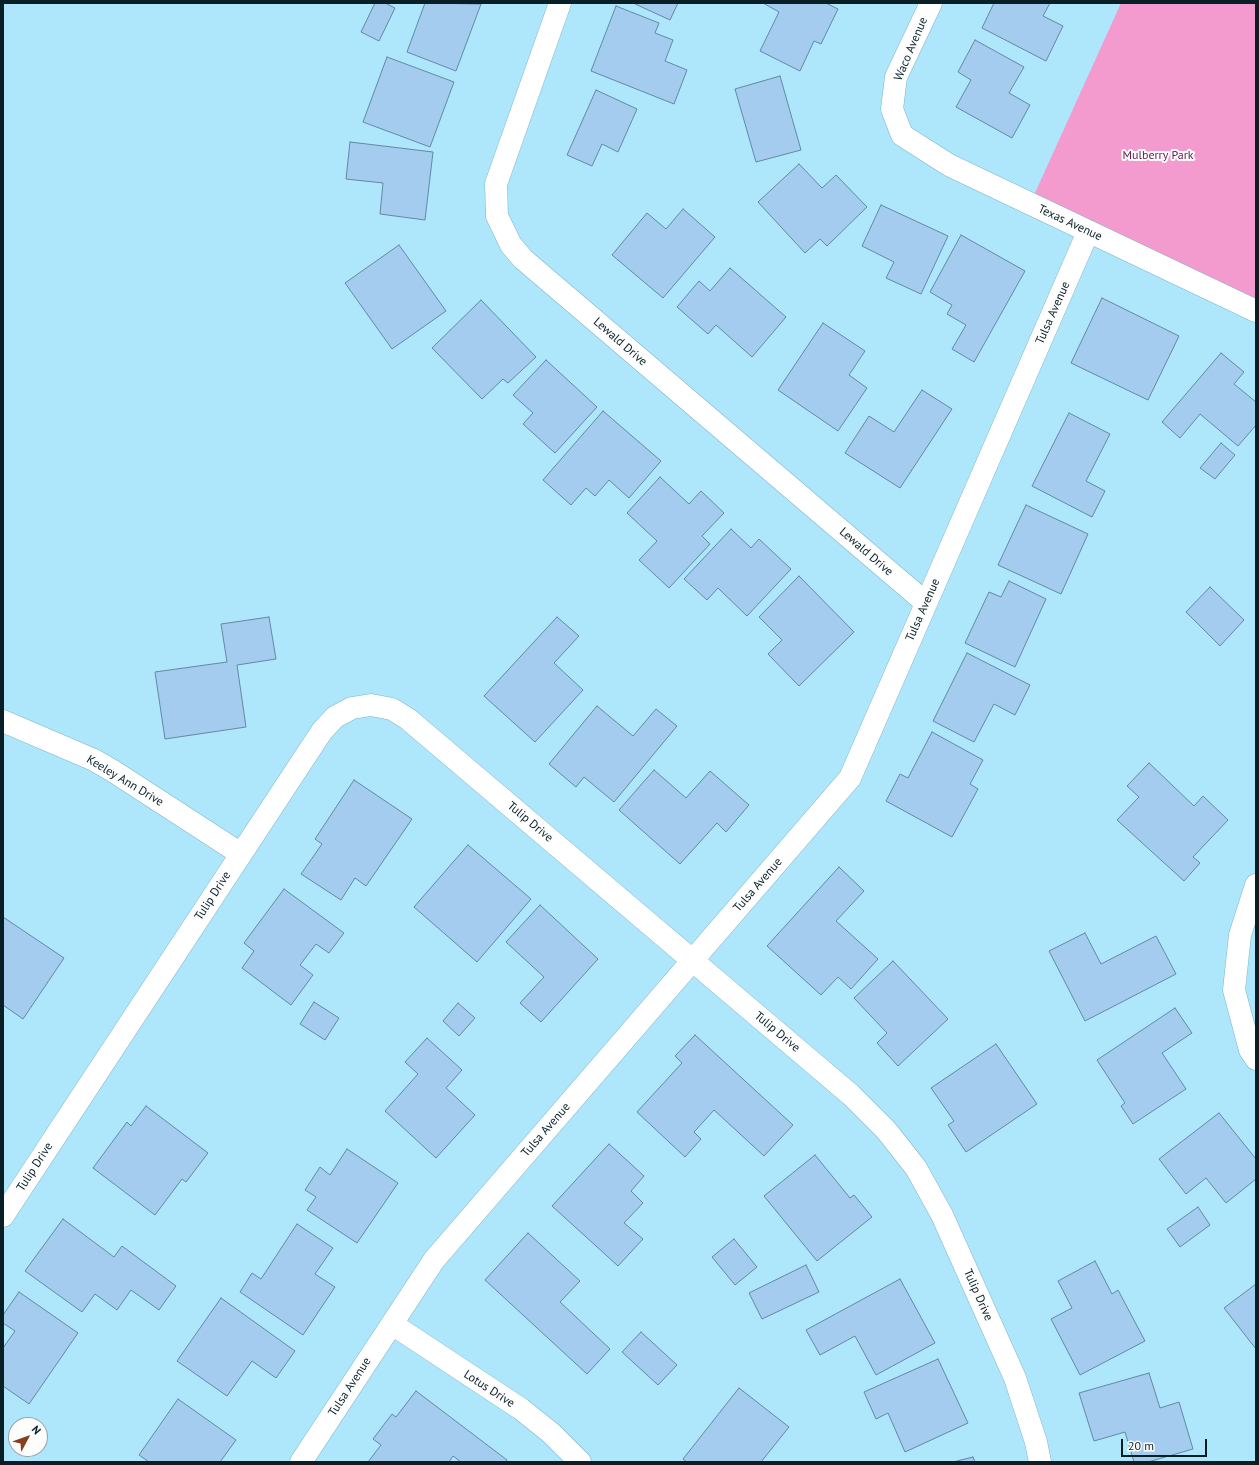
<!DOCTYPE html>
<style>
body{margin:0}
#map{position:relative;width:1259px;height:1465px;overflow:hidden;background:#aee6fb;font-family:"PT Sans",sans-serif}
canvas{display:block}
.frame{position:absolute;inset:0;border:4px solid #081f26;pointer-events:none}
.north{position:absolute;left:8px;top:1417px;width:40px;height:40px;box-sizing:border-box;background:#fdfdfd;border:1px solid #9ba4a7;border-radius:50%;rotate:49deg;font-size:11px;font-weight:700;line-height:16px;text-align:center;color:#081f26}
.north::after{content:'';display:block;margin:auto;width:14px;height:18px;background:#863f1d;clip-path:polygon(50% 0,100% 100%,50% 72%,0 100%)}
.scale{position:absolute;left:1121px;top:1439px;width:86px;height:18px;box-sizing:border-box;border:2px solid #081f26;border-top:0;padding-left:5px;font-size:12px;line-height:14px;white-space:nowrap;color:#081f26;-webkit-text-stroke:3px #fdfdfd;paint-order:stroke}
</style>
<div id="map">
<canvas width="1259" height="1465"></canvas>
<div class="frame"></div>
<div class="north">N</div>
<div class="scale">20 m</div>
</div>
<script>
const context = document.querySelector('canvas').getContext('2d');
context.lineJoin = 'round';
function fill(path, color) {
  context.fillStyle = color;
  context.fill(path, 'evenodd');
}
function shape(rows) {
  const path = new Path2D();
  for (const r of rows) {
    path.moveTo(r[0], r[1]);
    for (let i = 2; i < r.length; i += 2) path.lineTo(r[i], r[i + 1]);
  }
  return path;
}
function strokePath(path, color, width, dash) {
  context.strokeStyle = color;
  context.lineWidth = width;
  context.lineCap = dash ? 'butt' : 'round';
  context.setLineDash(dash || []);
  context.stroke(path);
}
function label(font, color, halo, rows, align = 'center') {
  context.font = font + ' "PT Sans",sans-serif';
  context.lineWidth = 4;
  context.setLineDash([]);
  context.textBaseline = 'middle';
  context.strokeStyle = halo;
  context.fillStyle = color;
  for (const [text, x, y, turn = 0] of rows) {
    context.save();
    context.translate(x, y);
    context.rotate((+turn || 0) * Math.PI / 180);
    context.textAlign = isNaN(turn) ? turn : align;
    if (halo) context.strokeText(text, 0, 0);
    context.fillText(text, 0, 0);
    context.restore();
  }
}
const green = shape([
 [1121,3,1256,3,1256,310,1030,204]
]);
const building = shape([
 [375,3,385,3,395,8,379,41,361,32,375,3],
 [425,3,481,4,456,71,407,52,425,3],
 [633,3,678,3,670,20,633,3],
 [763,3,826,3,838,9,821,44,814,41,800,71,760,51,779,12,763,3],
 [994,3,1050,3,1043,16,1063,26,1046,61,982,28,994,3],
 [616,6,659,23,655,33,673,40,665,61,687,70,674,104,591,71,616,6],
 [975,40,1024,67,1009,93,1030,105,1012,138,956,107,971,80,958,72,975,40],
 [387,57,454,82,430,147,363,122,387,57],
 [780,76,801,150,756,162,735,89,780,76],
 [596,90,637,109,618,152,602,144,592,166,567,155,596,90],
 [350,142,433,152,425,220,380,214,383,183,346,179,350,142],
 [799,164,822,188,836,175,867,207,827,246,820,239,805,253,758,202,799,164],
 [881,205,948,236,921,294,886,278,894,262,862,246,881,205],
 [683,209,715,237,663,298,612,255,647,213,666,229,683,209],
 [961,235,1025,271,974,362,952,349,966,325,947,314,952,305,930,292,961,235],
 [399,245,446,311,392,349,345,283,399,245],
 [730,268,786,317,752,357,716,325,708,334,677,307,699,281,710,291,730,268],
 [1102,298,1179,336,1148,400,1071,363,1102,298],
 [481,300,536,357,508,383,503,379,482,399,432,348,481,300],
 [823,323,865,351,849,375,867,388,838,431,778,390,823,323],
 [1221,353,1244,372,1234,384,1256,402,1256,425,1238,446,1200,414,1180,438,1162,422,1221,353],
 [546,360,597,407,555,453,523,424,533,413,513,395,546,360],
 [922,390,952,409,900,488,845,453,869,416,894,432,922,390],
 [603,411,661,461,629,498,609,480,595,496,586,488,571,505,543,480,603,411],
 [1069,413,1110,434,1086,481,1105,491,1092,517,1032,486,1069,413],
 [1221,443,1235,455,1215,479,1200,468,1221,443],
 [660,477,689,504,701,491,724,513,702,536,710,544,669,588,639,560,657,541,627,513,660,477],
 [1026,505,1088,534,1061,594,998,565,1026,505],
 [731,529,751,548,759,539,791,569,747,616,718,588,707,600,684,579,731,529],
 [799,576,854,632,799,686,768,654,782,640,759,617,799,576],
 [1009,581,1046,599,1015,667,965,643,989,592,1001,597,1009,581],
 [1210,587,1244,620,1220,646,1186,612,1210,587],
 [269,617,276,659,237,665,246,727,165,739,155,672,227,662,221,624,269,617],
 [557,617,579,636,554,663,583,690,535,742,484,696,557,617],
 [967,653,1030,685,1015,715,994,704,974,742,933,721,967,653],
 [597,706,633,736,656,709,677,726,614,802,584,777,576,787,549,764,597,706],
 [932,732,983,760,970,784,978,789,952,837,886,801,900,774,908,778,932,732],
 [1149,763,1194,806,1203,796,1228,820,1193,857,1200,863,1184,881,1117,820,1139,797,1127,786,1149,763],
 [654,770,686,798,710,771,749,805,726,832,717,823,680,864,619,810,654,770],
 [354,780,412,819,366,886,355,878,341,900,301,874,322,844,315,839,354,780],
 [468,845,531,899,477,962,414,907,468,845],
 [839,867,864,891,836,921,878,959,851,989,838,977,821,995,767,946,839,867],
 [284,889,344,933,329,953,316,944,300,965,313,975,291,1005,242,968,254,951,244,943,284,889],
 [540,905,598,959,541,1022,520,1003,544,977,506,942,540,905],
 [3,917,64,958,23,1019,3,1005,3,917],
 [1085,933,1101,964,1156,936,1176,974,1085,1021,1049,951,1085,933],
 [893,961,948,1019,898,1066,877,1043,887,1033,854,998,893,961],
 [314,1002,339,1018,325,1040,300,1024,314,1002],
 [458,1003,475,1018,459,1036,443,1021,458,1003],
 [1175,1008,1192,1033,1162,1053,1186,1089,1133,1124,1121,1106,1125,1103,1097,1060,1175,1008],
 [695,1035,793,1125,764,1156,714,1110,694,1132,701,1139,685,1157,637,1112,682,1063,675,1056,695,1035],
 [427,1038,462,1070,446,1088,475,1115,436,1158,385,1111,418,1074,405,1062,427,1038],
 [996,1044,1037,1104,966,1152,948,1125,954,1121,931,1088,996,1044],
 [146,1106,208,1153,186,1182,182,1179,155,1215,93,1168,127,1122,131,1126,146,1106],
 [1219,1113,1256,1159,1256,1179,1226,1203,1206,1178,1186,1194,1159,1159,1219,1113],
 [609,1144,644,1176,631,1191,643,1203,624,1223,643,1239,618,1266,552,1206,609,1144],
 [347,1149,398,1183,357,1243,307,1210,316,1197,305,1190,320,1167,330,1175,347,1149],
 [815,1155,850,1198,854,1195,872,1217,817,1261,764,1196,815,1155],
 [1198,1207,1210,1225,1180,1247,1167,1229,1198,1207],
 [63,1219,114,1257,122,1246,176,1286,159,1310,131,1290,117,1310,95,1294,82,1312,25,1271,63,1219],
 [297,1224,333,1248,315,1274,335,1287,303,1335,240,1292,252,1273,261,1279,297,1224],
 [528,1233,580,1281,560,1302,610,1349,587,1374,485,1280,528,1233],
 [734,1239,757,1267,735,1285,712,1257,734,1239],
 [1095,1261,1112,1294,1118,1290,1145,1341,1080,1375,1051,1319,1072,1308,1058,1281,1095,1261],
 [806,1265,819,1292,762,1319,749,1293,806,1265],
 [900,1279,935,1343,876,1375,855,1336,820,1355,806,1330,900,1279],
 [1256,1284,1256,1349,1224,1308,1256,1284],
 [19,1292,78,1333,29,1404,3,1386,3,1348,15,1331,3,1323,3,1315,19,1292],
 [221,1298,295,1351,276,1378,252,1361,227,1396,177,1361,221,1298],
 [641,1332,677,1365,658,1385,622,1352,641,1332],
 [938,1359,968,1423,905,1452,888,1413,876,1419,864,1392,938,1359],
 [1149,1373,1160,1408,1179,1402,1193,1449,1148,1462,1134,1462,1125,1432,1094,1441,1079,1393,1149,1373],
 [739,1388,789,1427,761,1462,687,1462,683,1459,739,1388],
 [416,1391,507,1460,506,1462,461,1462,453,1456,449,1462,368,1462,381,1445,373,1439,392,1414,396,1417,416,1391],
 [178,1399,236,1440,220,1462,149,1462,139,1455,178,1399],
 [973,1457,975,1462,953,1462,973,1457]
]);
const minor = shape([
 [560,3,496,184,497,216,511,245,523,259,926,603],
 [931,3,896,77,892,109,902,135,949,165,1256,311],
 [3,721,94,760,113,771,241,854],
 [1256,885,1240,935,1234,990,1250,1050,1256,1059],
 [3,1216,322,731,335,717,352,708,371,705,392,709,408,719,851,1095,886,1130,916,1168,942,1215,1015,1378,1036,1442,1040,1462],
 [392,1324,521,1409,551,1433,580,1462],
 [301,1462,434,1260,850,778,1088,232]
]);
const streetNames = [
 ["Waco Avenue",911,49,-67],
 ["Texas Avenue",1070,223,25],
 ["Tulsa Avenue",1053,313,-66],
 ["Lewald Drive",620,342,41],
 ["Lewald Drive",866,552,41],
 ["Tulsa Avenue",923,610,-66],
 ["Keeley Ann Drive",125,781,31],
 ["Tulip Drive",530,822,40],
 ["Tulsa Avenue",758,885,-49],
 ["Tulip Drive",213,896,-57],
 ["Tulip Drive",777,1032,40],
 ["Tulsa Avenue",546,1130,-49],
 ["Tulip Drive",35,1167,-57],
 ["Tulip Drive",978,1295,66],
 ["Tulsa Avenue",350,1387,-57],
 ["Lotus Drive",489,1389,33]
];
const parkNames = [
 ["Mulberry Park",1158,156]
];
fill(green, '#f39bcf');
fill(building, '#a3ccef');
strokePath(building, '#6188a7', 1);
strokePath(minor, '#7eb4c9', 23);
strokePath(minor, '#fff', 22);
label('12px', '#081f26', '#fdfdfd', streetNames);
label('12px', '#5f1848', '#fdfdfd', parkNames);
</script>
